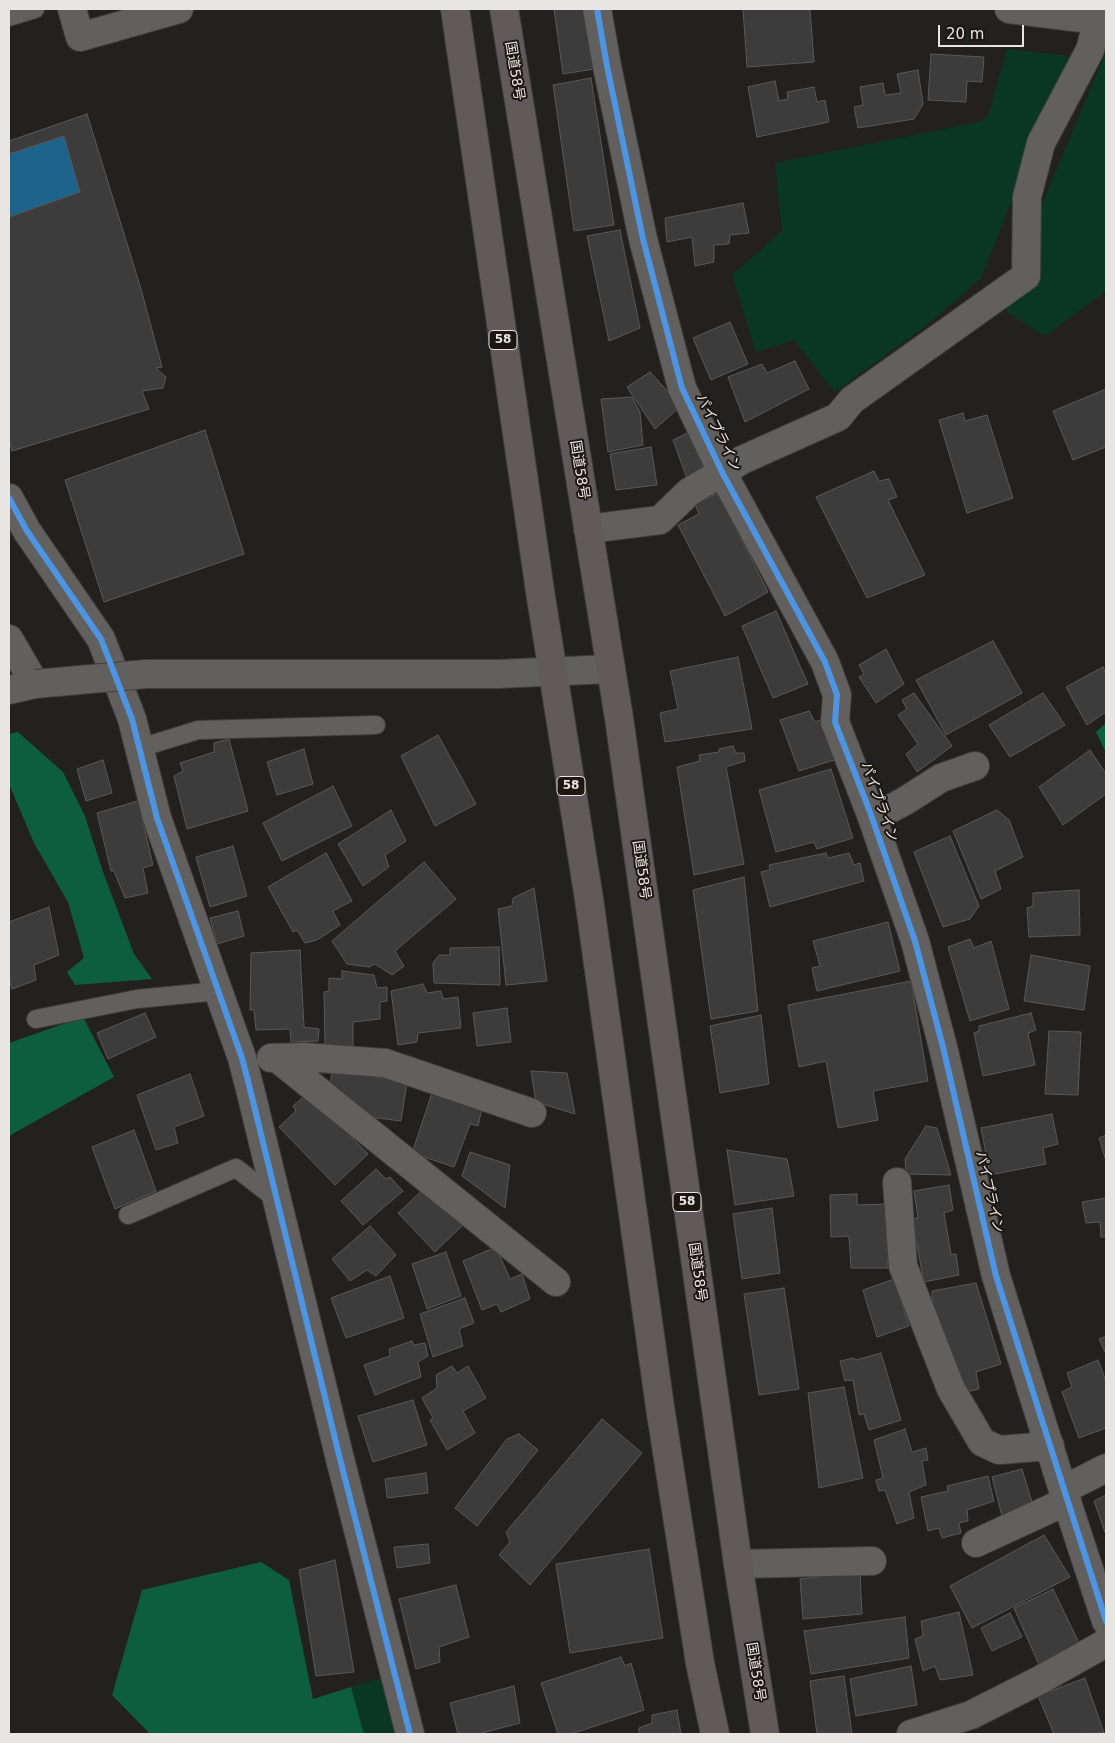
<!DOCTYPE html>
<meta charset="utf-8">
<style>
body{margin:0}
#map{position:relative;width:1115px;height:1743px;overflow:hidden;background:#23211f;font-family:"DejaVu Sans",sans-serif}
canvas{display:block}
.frame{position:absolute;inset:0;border:10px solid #e9e5e3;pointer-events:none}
.scale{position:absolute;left:938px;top:25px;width:86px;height:22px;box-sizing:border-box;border:2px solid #e9e5e3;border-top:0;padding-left:6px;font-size:15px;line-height:18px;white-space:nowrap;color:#e9e5e3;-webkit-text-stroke:4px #1c1713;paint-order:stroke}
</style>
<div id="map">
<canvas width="1115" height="1743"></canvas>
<div class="frame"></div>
<div class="scale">20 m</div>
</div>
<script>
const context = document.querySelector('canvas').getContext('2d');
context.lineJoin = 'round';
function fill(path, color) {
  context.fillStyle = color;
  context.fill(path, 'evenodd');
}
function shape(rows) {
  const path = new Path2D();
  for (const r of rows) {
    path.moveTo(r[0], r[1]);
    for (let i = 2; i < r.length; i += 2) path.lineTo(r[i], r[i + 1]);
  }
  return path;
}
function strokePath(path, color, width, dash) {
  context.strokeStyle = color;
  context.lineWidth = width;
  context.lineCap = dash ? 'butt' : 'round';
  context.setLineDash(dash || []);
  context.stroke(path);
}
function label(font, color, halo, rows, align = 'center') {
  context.font = font + ' "DejaVu Sans","Noto Sans JP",sans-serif';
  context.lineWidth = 4;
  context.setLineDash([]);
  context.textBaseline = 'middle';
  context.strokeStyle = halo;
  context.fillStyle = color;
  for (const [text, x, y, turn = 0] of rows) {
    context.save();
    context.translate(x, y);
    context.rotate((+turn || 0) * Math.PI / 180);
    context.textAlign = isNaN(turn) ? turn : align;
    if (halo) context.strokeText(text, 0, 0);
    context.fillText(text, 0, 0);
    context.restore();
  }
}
const green = shape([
 [1007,49,1069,56,981,278,927,325,835,392,794,340,756,352,732,275,782,231,775,163,983,121,989,114],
 [1104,56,1106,57,1106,291,1045,336,1003,309,1040,209],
 [385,1677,396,1734,364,1734,351,1687]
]);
const forest = shape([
 [1106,723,1106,753,1096,732],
 [18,732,63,772,85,816,103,872,134,954,152,979,75,985,67,972,84,958,68,902,34,843,9,784,9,734],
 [83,1017,114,1077,9,1136,9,1043],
 [261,1562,289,1580,313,1699,351,1687,364,1734,150,1734,112,1695,142,1590]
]);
const water = shape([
 [64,136,80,192,9,217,9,154]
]);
const building = shape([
 [554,9,587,9,594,69,563,74,554,9],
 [743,9,810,9,814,62,747,67,743,9],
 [931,54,984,57,982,82,967,81,966,102,928,100,931,54],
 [918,70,923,104,914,119,858,128,854,107,863,105,860,87,883,83,885,95,901,93,897,74,918,70],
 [591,78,614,225,574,231,553,85,591,78],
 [775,81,779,101,788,99,787,92,814,87,817,102,825,100,829,122,757,137,748,87,775,81],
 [87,114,141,289,162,367,156,368,166,377,163,388,142,391,149,409,12,451,9,438,9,217,80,192,64,136,9,154,9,141,87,114],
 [743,203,749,233,730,235,729,244,714,245,714,262,695,266,692,237,667,242,665,218,743,203],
 [620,230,640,328,609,341,587,236,620,230],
 [730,322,748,364,711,380,693,338,730,322],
 [795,361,809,389,745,422,728,377,762,364,767,373,795,361],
 [650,372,681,406,655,429,627,387,650,372],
 [1106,389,1106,447,1073,460,1053,411,1106,389],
 [632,397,640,412,643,445,608,452,601,399,632,397],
 [963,413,965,421,987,415,1013,498,967,513,939,420,963,413],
 [205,430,244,554,104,602,65,480,205,430],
 [691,431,713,472,689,484,673,440,691,431],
 [651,447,657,485,616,490,610,454,651,447],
 [874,471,879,481,889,479,897,497,888,500,925,575,867,598,816,497,874,471],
 [718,493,768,592,725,616,678,525,699,514,695,504,718,493],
 [776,611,808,684,773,698,742,626,776,611],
 [993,641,1022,693,946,735,916,680,993,641],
 [886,649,904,684,876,703,859,677,864,674,859,665,886,649],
 [738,657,752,729,665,742,660,713,678,709,670,671,738,657],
 [1103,667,1106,673,1106,712,1087,725,1066,687,1103,667],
 [914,693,952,746,917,772,906,754,918,744,898,715,907,709,902,700,914,693],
 [1043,693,1065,725,1010,757,989,725,1043,693],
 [809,711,815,722,821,720,834,760,799,771,780,720,809,711],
 [438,735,476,804,435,826,401,756,438,735],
 [229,739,248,811,187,829,174,776,183,771,180,763,214,752,214,743,229,739],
 [733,746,736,753,744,753,745,761,726,767,744,864,694,875,677,767,700,761,699,755,719,752,719,749,733,746],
 [304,749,313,784,277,795,267,762,304,749],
 [1090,750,1106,774,1106,794,1063,825,1039,787,1090,750],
 [103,760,112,793,86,801,77,769,103,760],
 [831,769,853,838,817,849,814,842,776,852,759,790,831,769],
 [333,786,352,826,282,861,263,823,333,786],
 [138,801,153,865,143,868,148,893,125,898,114,871,111,871,97,813,138,801],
 [391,810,406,841,385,855,389,867,363,886,338,844,391,810],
 [997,810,1009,820,1023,857,995,871,1001,889,981,899,953,831,997,810],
 [950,836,979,906,970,919,943,927,914,852,950,836],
 [233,846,247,896,210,907,196,857,233,846],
 [326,853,352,901,333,911,340,925,317,940,305,943,297,930,293,932,268,887,326,853],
 [826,853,828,858,849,853,854,865,860,863,864,881,770,907,761,872,770,870,769,865,826,853],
 [424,862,456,899,395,951,404,966,392,975,375,964,369,967,347,964,332,941,424,862],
 [744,877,758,1011,711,1019,693,890,744,877],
 [534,888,547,981,506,985,498,909,512,906,513,898,534,888],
 [1079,890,1080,935,1029,937,1027,908,1033,906,1033,893,1079,890],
 [49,907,59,955,34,965,36,980,12,989,9,979,9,922,49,907],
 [238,911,244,936,217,944,210,918,238,911],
 [888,922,900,971,817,991,812,968,820,966,813,941,888,922],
 [970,939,974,948,991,941,1009,1009,970,1021,948,947,970,939],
 [499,947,500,985,434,983,433,963,439,955,450,955,450,948,499,947],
 [300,950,304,1027,319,1029,318,1041,291,1042,290,1029,256,1030,254,1010,250,1010,251,953,300,950],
 [1031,955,1090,966,1084,1010,1024,1001,1031,955],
 [342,971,374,975,377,988,387,987,387,1001,380,1002,380,1019,353,1022,353,1046,325,1047,324,992,329,991,329,978,342,979,342,971],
 [911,981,928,1081,873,1091,878,1120,838,1128,826,1061,799,1067,788,1005,911,981],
 [423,984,427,993,441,991,443,999,458,997,461,1028,418,1033,417,1042,398,1045,391,991,423,984],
 [507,1008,511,1042,477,1046,473,1013,507,1008],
 [145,1013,156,1037,108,1059,97,1033,145,1013],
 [1031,1013,1036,1030,1028,1033,1035,1065,983,1076,974,1033,979,1031,979,1026,1031,1013],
 [761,1015,769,1084,720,1093,710,1026,761,1015],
 [1049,1031,1081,1032,1078,1095,1045,1094,1049,1031],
 [333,1070,407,1082,401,1121,362,1116,329,1088,333,1070],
 [531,1071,567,1073,575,1114,536,1102,531,1071],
 [190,1074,204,1116,174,1127,178,1143,156,1150,137,1095,190,1074],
 [433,1090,483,1104,478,1126,470,1124,454,1167,412,1153,433,1090],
 [308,1093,368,1154,335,1185,279,1127,296,1111,293,1106,308,1093],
 [1052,1114,1058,1144,1043,1148,1046,1164,990,1175,981,1128,1052,1114],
 [926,1126,937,1128,951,1175,906,1174,905,1159,926,1126],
 [134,1130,156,1191,115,1209,92,1147,134,1130],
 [1106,1135,1106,1161,1099,1138,1106,1135],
 [727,1150,787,1159,794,1196,735,1205,727,1150],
 [470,1152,510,1165,505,1208,462,1176,470,1152],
 [376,1169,386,1179,390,1177,403,1191,363,1225,341,1201,376,1169],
 [949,1185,953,1210,944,1213,951,1254,956,1254,959,1275,924,1282,912,1219,918,1218,914,1191,949,1185],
 [427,1186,465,1223,435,1252,398,1213,427,1186],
 [857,1194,857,1205,888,1204,888,1268,851,1268,849,1236,831,1237,830,1195,857,1194],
 [1106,1198,1106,1237,1101,1237,1100,1222,1086,1223,1082,1202,1106,1198],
 [772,1208,780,1273,742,1279,733,1214,772,1208],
 [370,1226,396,1255,376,1276,367,1270,350,1281,332,1259,370,1226],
 [496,1247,510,1279,522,1274,530,1299,501,1312,497,1304,482,1310,463,1261,496,1247],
 [446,1252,461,1296,427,1309,412,1264,446,1252],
 [390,1276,404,1318,346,1338,331,1298,390,1276],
 [894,1279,909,1326,877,1337,863,1290,894,1279],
 [976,1283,1001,1364,976,1372,979,1389,965,1392,933,1315,932,1291,976,1283],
 [784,1288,799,1389,759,1395,744,1294,784,1288],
 [465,1298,474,1323,459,1329,463,1346,433,1357,420,1314,465,1298],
 [1106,1336,1106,1354,1099,1339,1106,1336],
 [412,1341,414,1345,425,1343,428,1356,418,1362,421,1377,375,1395,364,1365,390,1356,389,1349,412,1341],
 [881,1353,901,1420,869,1430,864,1414,859,1415,853,1380,845,1381,840,1361,854,1358,856,1360,881,1353],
 [1098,1360,1106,1381,1106,1428,1079,1438,1062,1392,1072,1387,1067,1373,1098,1360],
 [452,1366,457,1373,468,1366,486,1398,463,1411,475,1433,447,1450,430,1420,433,1418,422,1398,437,1388,436,1375,452,1366],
 [844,1387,863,1478,819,1488,808,1393,844,1387],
 [413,1400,427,1445,373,1462,358,1416,413,1400],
 [602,1419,642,1453,530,1585,499,1555,510,1542,506,1532,602,1419],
 [905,1429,912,1452,926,1448,928,1460,922,1461,926,1485,909,1492,914,1518,897,1524,885,1490,879,1491,876,1480,883,1478,874,1440,905,1429],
 [519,1434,538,1450,477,1526,455,1508,507,1439,519,1434],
 [1022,1469,1034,1509,1003,1520,992,1477,1022,1469],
 [426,1473,428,1493,387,1498,385,1479,426,1473],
 [988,1476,994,1501,967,1510,968,1521,959,1523,961,1533,942,1538,939,1528,928,1531,921,1497,948,1491,947,1486,988,1476],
 [1106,1495,1106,1535,1094,1501,1106,1495],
 [1044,1535,1070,1577,972,1628,950,1586,1044,1535],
 [428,1544,430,1563,397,1568,394,1547,428,1544],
 [649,1549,663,1638,570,1653,556,1564,649,1549],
 [335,1560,354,1672,316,1676,299,1570,335,1560],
 [860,1572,862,1614,803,1619,800,1579,860,1572],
 [456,1585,469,1637,439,1647,440,1662,416,1669,399,1599,456,1585],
 [1053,1589,1081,1647,1040,1667,1014,1608,1053,1589],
 [959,1612,973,1675,940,1680,935,1666,923,1671,915,1639,923,1636,921,1621,959,1612],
 [1010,1613,1022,1637,992,1651,981,1628,1010,1613],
 [905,1617,909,1658,811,1674,804,1631,905,1617],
 [621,1657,625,1666,631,1663,644,1710,571,1734,558,1734,541,1683,621,1657],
 [911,1666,917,1705,856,1716,850,1679,911,1666],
 [844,1676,852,1734,817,1734,810,1681,844,1676],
 [1085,1678,1104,1733,1054,1734,1038,1696,1085,1678],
 [514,1686,520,1723,478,1734,458,1734,450,1703,514,1686],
 [677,1710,681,1734,639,1734,639,1728,652,1723,652,1715,677,1710]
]);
const service = shape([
 [9,17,35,9],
 [140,748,198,730,376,725],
 [36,1019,137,999,218,991],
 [128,1215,236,1168,276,1199]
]);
const minor = shape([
 [72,9,80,37,179,9],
 [597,9,607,66,643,239,682,388,723,474,825,662,837,695,835,722,870,812,915,941,943,1047,996,1276,1063,1490,1106,1468],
 [9,498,27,531,101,639,132,719,157,818,242,1058,251,1093,339,1455,410,1734],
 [588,529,660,520,689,492,742,460,838,417,852,400,1026,276,1027,197,1041,143,1090,50,1098,20],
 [9,639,35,684],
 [873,818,905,801,941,778,975,766],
 [271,1058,304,1057,385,1063,532,1113],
 [277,1058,556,1282],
 [897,1182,903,1266,951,1389,982,1442,999,1450,1050,1446],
 [976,1543,1067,1501],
 [738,1564,872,1561],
 [911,1734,971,1715,1038,1681,1106,1643]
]);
const tertiary = shape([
 [1009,9,1106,21],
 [146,674,497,674,611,669],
 [9,690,35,684],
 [1063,1490,1106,1621]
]);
const trunk = shape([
 [455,9,540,591,589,899,660,1407,700,1663,715,1734],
 [504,9,619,718,738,1564,765,1734]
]);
const tertiaryBridge = shape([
 [35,684,146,674]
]);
const cycleway = shape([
 [597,9,607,66,643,239,682,388,723,474,825,662,837,695,835,722,870,812,915,941,943,1047,996,1276,1106,1621],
 [9,498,27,531,101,639,132,719,157,818,242,1058,251,1093,339,1455,410,1734]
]);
const shields = [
 [503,340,28],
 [571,786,28],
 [687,1202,28]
];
const shieldNames = [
 ["58",503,340],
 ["58",571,786],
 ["58",687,1202]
];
const streetNames = [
 ["国道58号",514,71,81],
 ["パイプライン",718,433,64],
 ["国道58号",579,470,81],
 ["パイプライン",879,802,70],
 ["国道58号",641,870,82],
 ["パイプライン",989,1192,77],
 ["国道58号",697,1272,82],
 ["国道58号",755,1672,81]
];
fill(green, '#0a3724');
fill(forest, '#0d5d3f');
fill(water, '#1e6389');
fill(building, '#3d3c3d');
strokePath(building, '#595959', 1);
strokePath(service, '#403e3d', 20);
strokePath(minor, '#403e3d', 30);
strokePath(tertiary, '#403e3d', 30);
strokePath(trunk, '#403e3d', 30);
strokePath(service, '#62605e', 18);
strokePath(minor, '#62605e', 28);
strokePath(tertiary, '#62605e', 28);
strokePath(trunk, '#605a5b', 28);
strokePath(tertiaryBridge, '#403e3d', 30, []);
strokePath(tertiaryBridge, '#62605e', 28);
strokePath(cycleway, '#4d94e3', 6);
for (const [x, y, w] of shields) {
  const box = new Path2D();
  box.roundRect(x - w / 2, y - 9.5, w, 19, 4);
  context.fillStyle = '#1c1713';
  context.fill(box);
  strokePath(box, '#e9e5e3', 1);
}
label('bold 12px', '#e9e5e3', null, shieldNames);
label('14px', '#e9e5e3', '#1c1713', streetNames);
</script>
